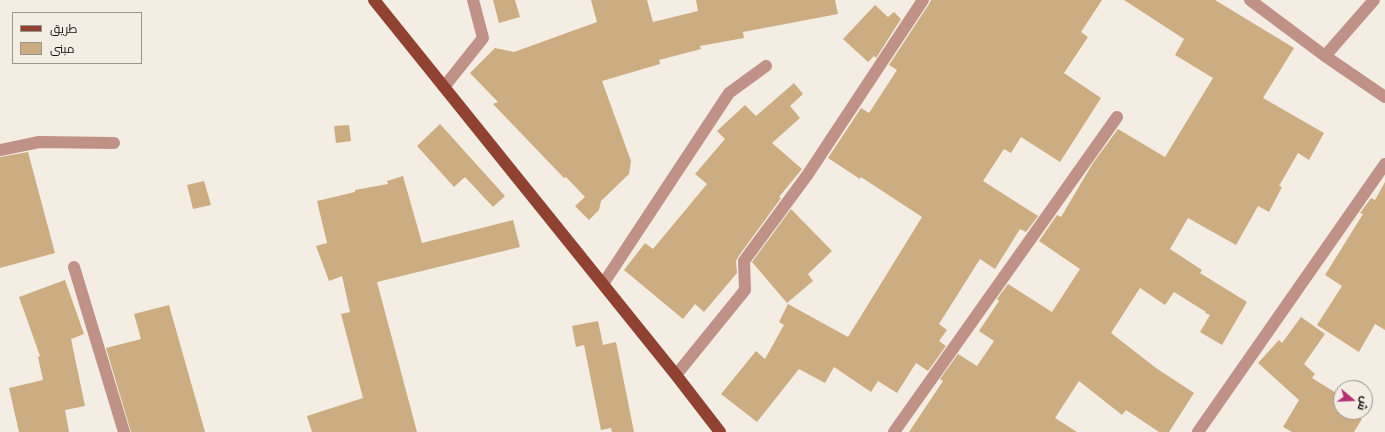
<!DOCTYPE html>
<meta charset="utf-8">
<style>
body{margin:0}
#map{position:relative;width:1385px;height:432px;overflow:hidden;background:#f4ede4;font-family:"Space Grotesk",Cairo,sans-serif}
canvas{display:block}
.legend{position:absolute;left:12px;top:12px;width:130px;height:52px;box-sizing:border-box;background:#f4ede4;border:1px solid #9b958f;margin:0;padding:5px 7px;list-style:none;font-size:12px;color:#15120f}
.legend li{display:flex;align-items:center;gap:8px;height:20px}
.legend b{width:20px;border:1px solid #9b958f}
.north{position:absolute;left:1333px;top:380px;width:40px;height:40px;box-sizing:border-box;background:#f4ede4;border:1px solid #9b958f;border-radius:50%;rotate:109deg;font-size:11px;font-weight:700;line-height:16px;text-align:center;color:#15120f}
.north::after{content:'';display:block;margin:auto;width:14px;height:18px;background:#b42f73;clip-path:polygon(50% 0,100% 100%,50% 72%,0 100%)}
</style>
<div id="map">
<canvas width="1385" height="432"></canvas>
<ul class="legend">
<li><b style="height:5px;background:#904131"></b>طريق</li>
<li><b style="height:11px;background:#ccad81"></b>مبنى</li>
</ul>
<div class="north">ش</div>
</div>
<script>
const context = document.querySelector('canvas').getContext('2d');
context.lineJoin = 'round';
function fill(path, color) {
  context.fillStyle = color;
  context.fill(path, 'evenodd');
}
function shape(rows) {
  const path = new Path2D();
  for (const r of rows) {
    path.moveTo(r[0], r[1]);
    for (let i = 2; i < r.length; i += 2) path.lineTo(r[i], r[i + 1]);
  }
  return path;
}
function strokePath(path, color, width, dash) {
  context.strokeStyle = color;
  context.lineWidth = width;
  context.lineCap = dash ? 'butt' : 'round';
  context.setLineDash(dash || []);
  context.stroke(path);
}
const building = shape([
 [493,0,515,0,520,17,499,23],
 [591,0,647,0,653,22,698,11,696,0,835,0,838,14,743,32,744,38,700,46,701,49,659,60,660,64,602,81,631,161,629,174,601,201,599,210,589,220,575,206,585,197,566,177,564,178,493,104,498,102,470,73,495,48,514,52,597,22],
 [931,0,1102,0,1081,32,1088,37,1064,73,1101,98,1060,162,1021,137,1011,153,1004,149,983,181,1038,216,1026,232,1020,229,995,269,980,259,939,324,947,330,939,341,946,346,928,371,916,363,897,393,878,381,871,392,834,367,825,383,799,369,757,422,721,394,756,351,765,359,784,325,779,322,788,304,848,337,922,217,861,177,860,179,828,158,861,108,869,113,897,70,889,65,929,4],
 [1124,0,1215,0,1294,48,1263,98,1324,133,1309,160,1298,153,1279,186,1282,187,1269,212,1258,206,1236,245,1188,218,1170,249,1202,270,1200,273,1247,302,1222,345,1200,332,1210,315,1205,313,1206,312,1174,292,1165,305,1140,288,1111,333,1156,368,1194,393,1169,432,1159,432,1126,410,1122,415,1079,381,1055,418,1077,432,909,432,943,381,940,379,958,354,977,366,994,341,979,331,999,301,997,299,1008,284,1052,312,1080,269,1039,241,1057,215,1061,217,1093,163,1118,129,1165,157,1213,78,1175,55,1184,39],
 [875,5,888,17,894,12,901,19,876,58,874,56,868,62,843,39],
 [794,83,803,94,790,106,800,118,772,143,802,169,779,197,781,198,738,257,736,261,737,273,704,312,695,304,683,319,624,270,645,243,653,249,707,184,695,174,725,139,717,131,745,105,756,116],
 [440,124,505,196,493,207,465,177,454,187,417,146],
 [349,125,351,141,336,143,334,126],
 [28,152,55,253,0,268,0,157],
 [403,176,422,243,513,220,520,247,377,282,417,432,312,432,307,416,363,398,341,314,350,312,342,276,329,281,316,246,327,243,317,201,355,192,355,190,388,184,387,181],
 [204,181,211,205,193,209,187,185],
 [1385,182,1385,330,1375,324,1359,352,1317,325,1342,286,1325,275,1363,214,1360,213,1371,198,1375,200],
 [791,209,832,251,808,274,813,281,787,303,752,262],
 [65,280,84,334,71,339,85,406,65,410,69,432,19,432,9,388,43,380,38,357,40,356,19,297],
 [169,305,205,432,131,432,106,348,141,339,134,314],
 [1301,317,1325,334,1304,364,1315,374,1312,378,1341,396,1341,412,1350,412,1362,419,1354,432,1292,432,1283,427,1299,400,1258,363,1279,340,1282,343],
 [598,321,603,345,616,342,634,432,612,432,611,428,601,430,584,345,576,347,572,326]
]);
const minor = shape([
 [1250,0,1325,56,1385,97],
 [1325,56,1374,0],
 [444,87,483,38,473,0],
 [0,150,39,142,114,143],
 [74,267,124,432],
 [603,284,729,93,766,66],
 [676,375,745,290,744,261,808,174,923,0],
 [894,432,1117,117],
 [1198,432,1385,164]
]);
const major = shape([
 [374,0,676,375,720,432]
]);
fill(building, '#ccad81');
strokePath(minor, '#bf9187', 12);
strokePath(major, '#904131', 12);
</script>
